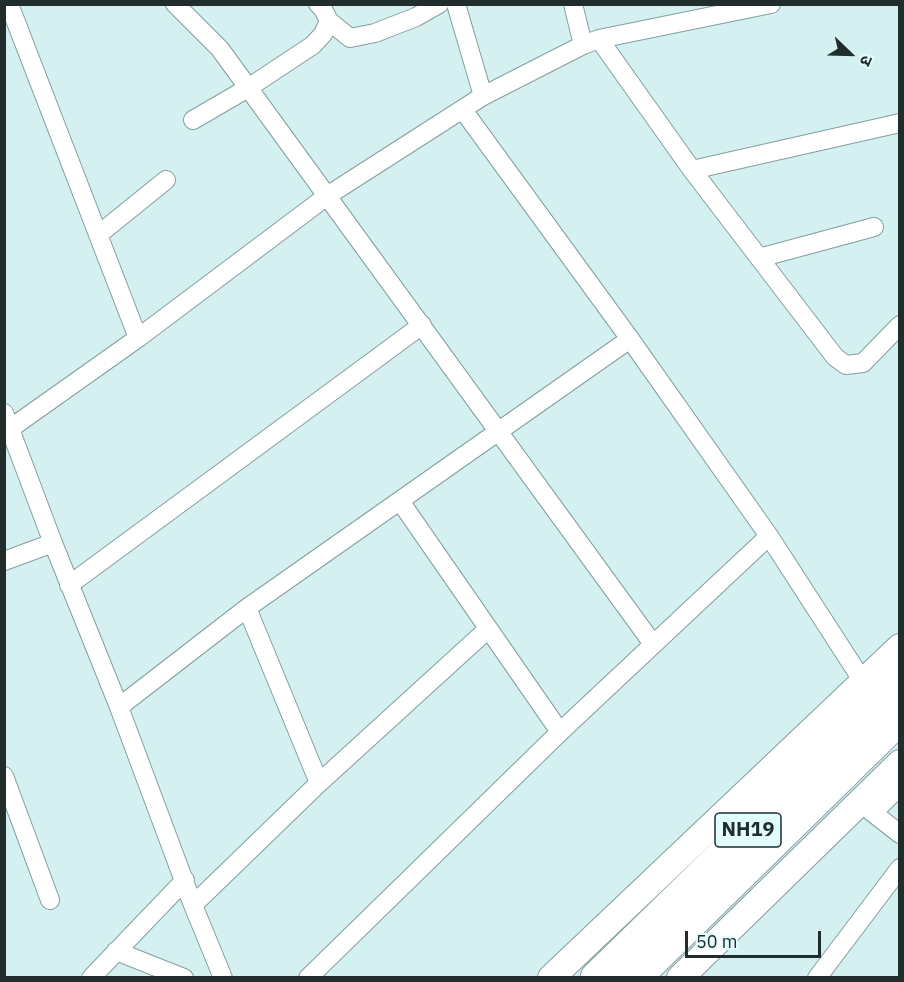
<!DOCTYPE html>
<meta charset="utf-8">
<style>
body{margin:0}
#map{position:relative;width:904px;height:982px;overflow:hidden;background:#d4f0f1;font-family:"IBM Plex Sans","Noto Sans Devanagari",sans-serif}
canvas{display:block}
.frame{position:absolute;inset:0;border:6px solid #212c2c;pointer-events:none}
.north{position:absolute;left:820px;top:24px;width:60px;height:60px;-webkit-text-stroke:4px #e1fdfe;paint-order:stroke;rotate:113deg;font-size:16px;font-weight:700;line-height:24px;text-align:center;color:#212c2c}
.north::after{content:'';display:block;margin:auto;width:21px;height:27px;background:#212c2c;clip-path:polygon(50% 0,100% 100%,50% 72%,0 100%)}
.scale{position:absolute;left:685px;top:931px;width:136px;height:27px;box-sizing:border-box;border:3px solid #212c2c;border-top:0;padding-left:8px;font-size:18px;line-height:21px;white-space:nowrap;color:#212c2c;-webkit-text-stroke:4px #e1fdfe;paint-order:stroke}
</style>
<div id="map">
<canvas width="904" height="982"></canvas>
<div class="frame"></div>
<div class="north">उ</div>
<div class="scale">50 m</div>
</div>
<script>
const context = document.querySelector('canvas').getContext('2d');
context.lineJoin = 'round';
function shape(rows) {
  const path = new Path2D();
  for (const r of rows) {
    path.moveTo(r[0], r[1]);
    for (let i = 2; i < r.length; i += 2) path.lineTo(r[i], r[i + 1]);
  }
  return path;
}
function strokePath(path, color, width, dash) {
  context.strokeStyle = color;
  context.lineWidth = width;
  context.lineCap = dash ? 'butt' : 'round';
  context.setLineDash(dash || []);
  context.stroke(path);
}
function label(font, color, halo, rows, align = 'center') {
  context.font = font + ' "IBM Plex Sans",sans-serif';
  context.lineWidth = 4.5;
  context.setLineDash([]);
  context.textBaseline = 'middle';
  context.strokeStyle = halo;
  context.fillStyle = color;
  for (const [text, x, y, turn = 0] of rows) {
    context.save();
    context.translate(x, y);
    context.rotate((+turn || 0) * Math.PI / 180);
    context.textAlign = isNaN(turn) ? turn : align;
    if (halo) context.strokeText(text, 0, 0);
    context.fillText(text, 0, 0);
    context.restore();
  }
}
const street = shape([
 [9,4,138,338],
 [175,4,220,49,653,644],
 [456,4,483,96],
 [573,4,583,45],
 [329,21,350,38,375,33,416,17,439,4],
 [599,39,692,170,835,357,846,365,863,363,900,325],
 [463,110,630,339,769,536,864,683],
 [193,120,248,88,313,45,323,34,329,21,323,9,318,4],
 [692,170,900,123],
 [98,235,166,180],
 [759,258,874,227],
 [4,413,53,543,119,707,193,905,223,978],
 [11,428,138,338,327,196,483,96,583,45,599,39,771,4],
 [400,501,560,732],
 [4,561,53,543],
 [69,585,422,325],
 [247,608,319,783],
 [119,707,247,608,630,339],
 [4,776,50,900],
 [859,802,900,834],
 [873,813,900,786],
 [193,905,319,783,488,629],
 [116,951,184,978],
 [91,978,185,880],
 [308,978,560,732,769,536],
 [817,978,900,868]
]);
const secondary = shape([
 [551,978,900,647],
 [680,978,900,763]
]);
const highway = shape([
 [597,978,900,683],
 [634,978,900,717]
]);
const shields = [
 [748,830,66]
];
const shieldNames = [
 ["NH19",748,830]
];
strokePath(street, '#849e9e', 20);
strokePath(secondary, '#849e9e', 28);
strokePath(highway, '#849e9e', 35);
strokePath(street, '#fff', 18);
strokePath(secondary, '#fff', 26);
strokePath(highway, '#fff', 33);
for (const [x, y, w] of shields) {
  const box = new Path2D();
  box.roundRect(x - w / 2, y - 17, w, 34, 4.5);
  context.fillStyle = '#e1fdfe';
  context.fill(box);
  strokePath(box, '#212c2c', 1.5);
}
label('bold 20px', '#212c2c', null, shieldNames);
</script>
